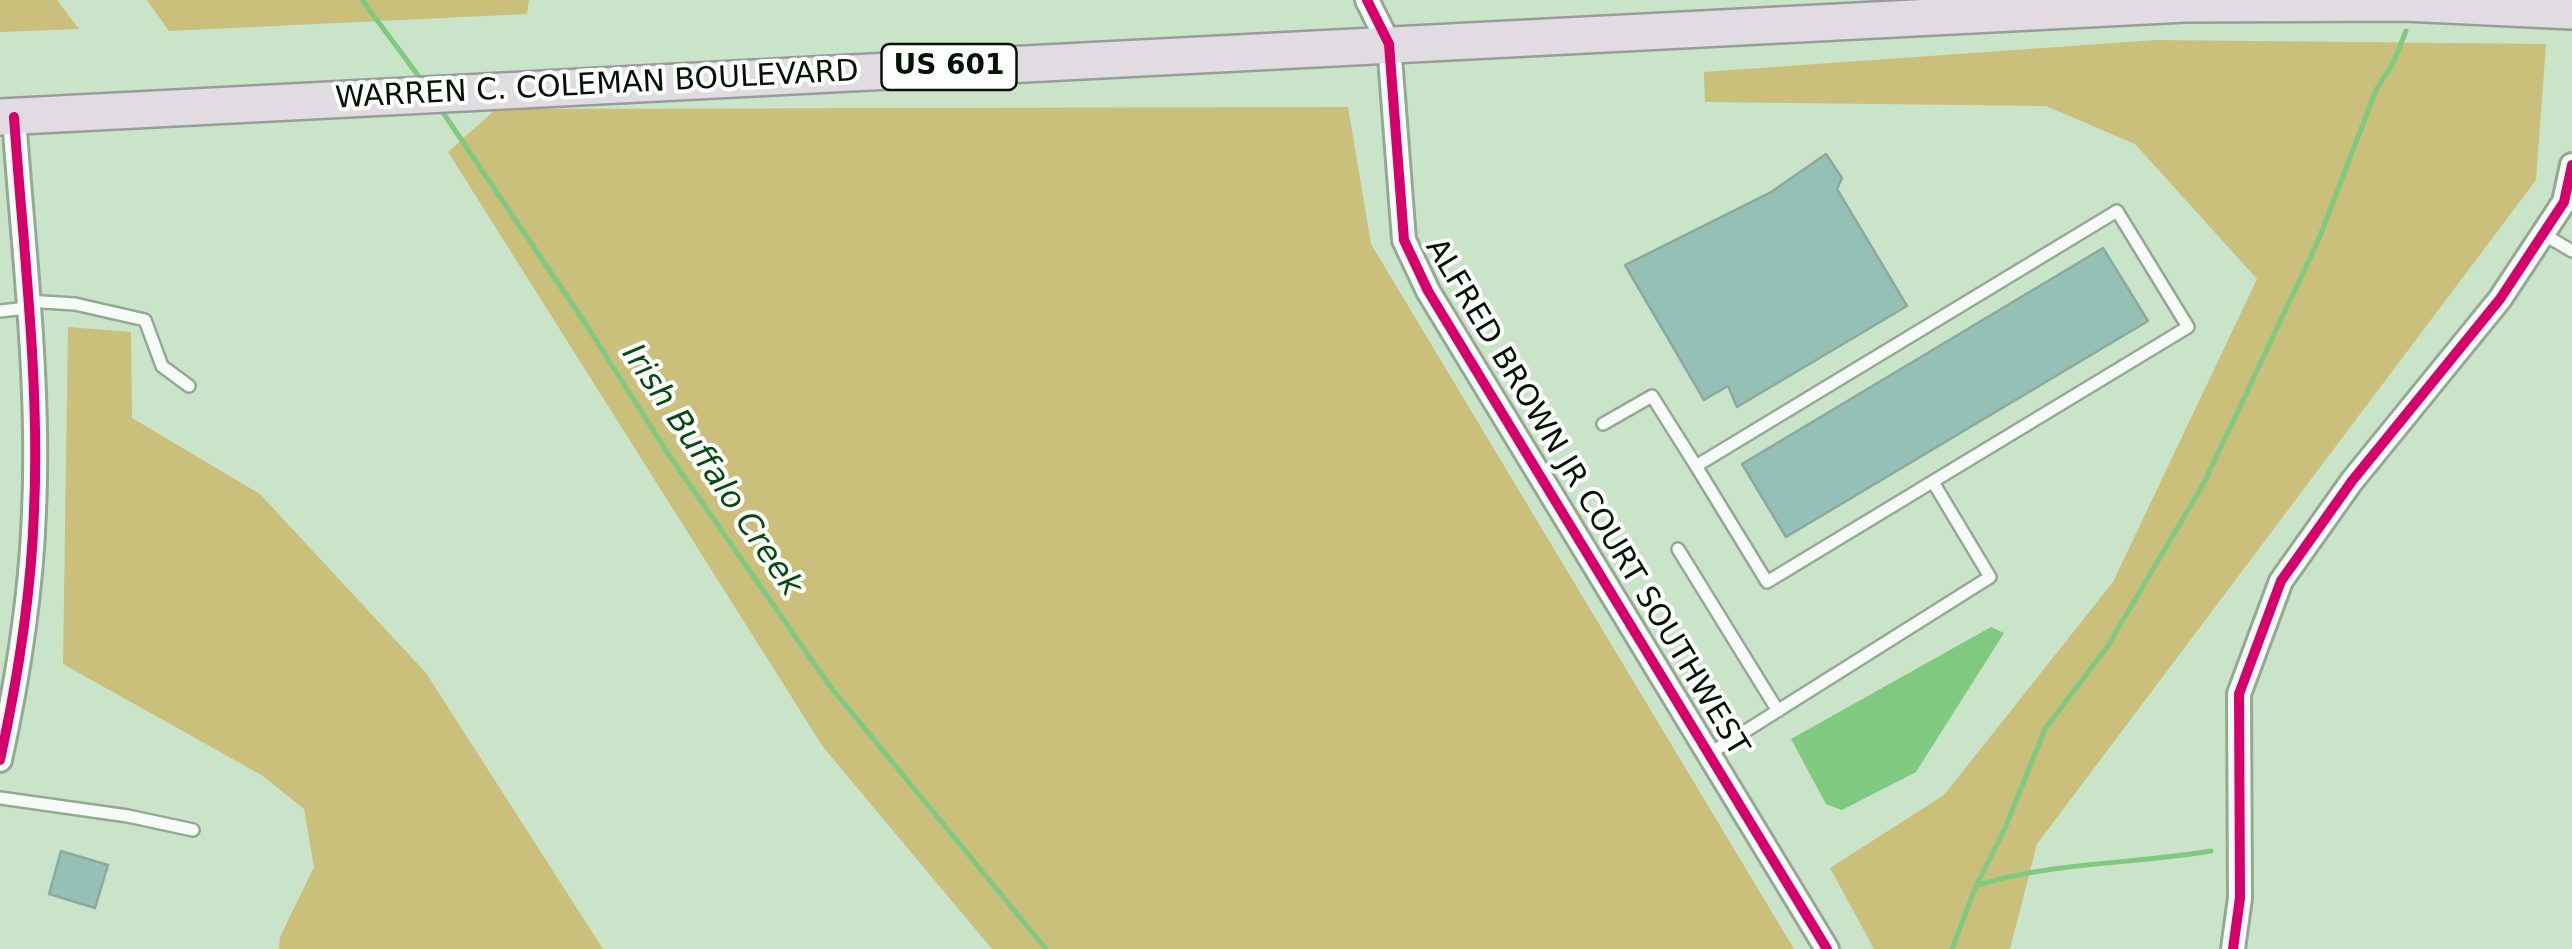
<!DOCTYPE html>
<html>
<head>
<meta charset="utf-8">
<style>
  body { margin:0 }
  canvas { display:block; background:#c9e4c8 }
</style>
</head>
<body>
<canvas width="2572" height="949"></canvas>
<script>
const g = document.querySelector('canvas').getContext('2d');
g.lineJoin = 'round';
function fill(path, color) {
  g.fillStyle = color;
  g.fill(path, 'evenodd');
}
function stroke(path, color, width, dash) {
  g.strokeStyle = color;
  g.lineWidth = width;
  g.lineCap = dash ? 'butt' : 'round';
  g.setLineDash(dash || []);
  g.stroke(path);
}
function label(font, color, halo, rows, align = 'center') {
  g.font = font + ' "DejaVu Sans",sans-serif';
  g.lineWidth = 8;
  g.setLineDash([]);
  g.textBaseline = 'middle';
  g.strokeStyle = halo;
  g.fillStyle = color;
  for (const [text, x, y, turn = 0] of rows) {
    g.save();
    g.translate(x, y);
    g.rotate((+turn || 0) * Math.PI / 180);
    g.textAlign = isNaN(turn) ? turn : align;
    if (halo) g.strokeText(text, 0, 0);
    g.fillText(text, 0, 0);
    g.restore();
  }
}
const forest = new Path2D(`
  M 0,0 L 57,0 L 79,29 L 0,32 Z
  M 147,0 L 529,0 L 527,14 L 169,31 Z
  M 2156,40 L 2546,44 L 2536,180 L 2037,844 L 2010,949 L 1874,949 L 1830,868 L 1944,795 L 2113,582 L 2257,279 L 2135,144 L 2046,106 L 1705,102 L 1704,72 Z
  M 1348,107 L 1371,244 L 1794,949 L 992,949 L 823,747 L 448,152 L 496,109 Z
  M 68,327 L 131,332 L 132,418 L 260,494 L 426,673 L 603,949 L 279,949 L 280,937 L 314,867 L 304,809 L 263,776 L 63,664 Z`);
const water = new Path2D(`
  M 1991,627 L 2004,633 L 1916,772 L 1842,810 L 1826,804 L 1791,739 Z`);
const stream = new Path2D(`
  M 362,0 L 423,82
  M 440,108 L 585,323 L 667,452 L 829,685 L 1046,949
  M 1978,885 C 2054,862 2133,864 2211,851
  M 1952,949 L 1976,886 L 2005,828 L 2045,729 L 2107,647 L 2204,483 L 2318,241 L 2376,90 L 2393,63 L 2406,31`);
const building = new Path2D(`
  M 1826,154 L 1842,178 L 1837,189 L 1907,306 L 1737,407 L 1728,386 L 1704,400 L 1625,265 L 1771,192 Z
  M 2103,248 L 2148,321 L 1786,537 L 1742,464 Z
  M 61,851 L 108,865 L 95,908 L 49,894 Z`);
const service = new Path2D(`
  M 2117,211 L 2188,327 L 1767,582 L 1696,466 Z
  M 2543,234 L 2572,251
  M 26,301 L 75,304 L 145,320 L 162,366 L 189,386
  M 0,311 L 27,308
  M 1603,424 L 1652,396 L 1696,466
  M 1678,549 L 1778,711
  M 1709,754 L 1990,577 L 1933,482
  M 0,798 L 128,816 L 193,830`);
const minor = new Path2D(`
  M 1367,0 L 1389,44 L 1404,240 L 1428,291 L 1827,949
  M 0,760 C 18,678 31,596 34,512 C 40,381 23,247 14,117
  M 2233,949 L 2240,898 L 2239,694 L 2281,581 L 2352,481 L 2500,299 L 2564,202 L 2572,165`);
const trunk = new Path2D(`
  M 0,117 L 2185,4 L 2404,3 L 2572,11`);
const cycleway = new Path2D(`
  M 1367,0 L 1389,44 L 1404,240 L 1428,291 L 1827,949
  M 0,760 C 18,678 31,596 34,512 C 40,381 23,247 14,117
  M 2233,949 L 2240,898 L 2239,694 L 2281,581 L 2352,481 L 2500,299 L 2564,202 L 2572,165`);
const shields = [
  [949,67,135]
];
const shieldNames = [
  ["US 601",949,67]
];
const streetNames = [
  ["WARREN C. COLEMAN BOULEVARD",597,86,-3],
  ["ALFRED BROWN JR COURT SOUTHWEST",1586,498,59]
];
const waterNames = [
  ["Irish Buffalo Creek",711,471,56]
];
fill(forest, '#cbbf7c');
fill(water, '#7fc981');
stroke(stream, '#7fc981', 5);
fill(building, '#95c0b6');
stroke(building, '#8ca99e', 2.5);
stroke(service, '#94a993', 16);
stroke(minor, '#94a993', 28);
stroke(trunk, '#999c9a', 40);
stroke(service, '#f7fbf7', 11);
stroke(minor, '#f7fbf7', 22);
stroke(trunk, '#e0dce1', 35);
stroke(cycleway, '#d6006c', 10);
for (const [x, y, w] of shields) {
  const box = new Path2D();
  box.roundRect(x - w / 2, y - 23, w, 46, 8);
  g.fillStyle = '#fff';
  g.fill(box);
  stroke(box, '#041404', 2.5);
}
label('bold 28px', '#041404', null, shieldNames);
label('30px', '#041404', '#fff', streetNames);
label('italic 32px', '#054c0f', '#fff', waterNames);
</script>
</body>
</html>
